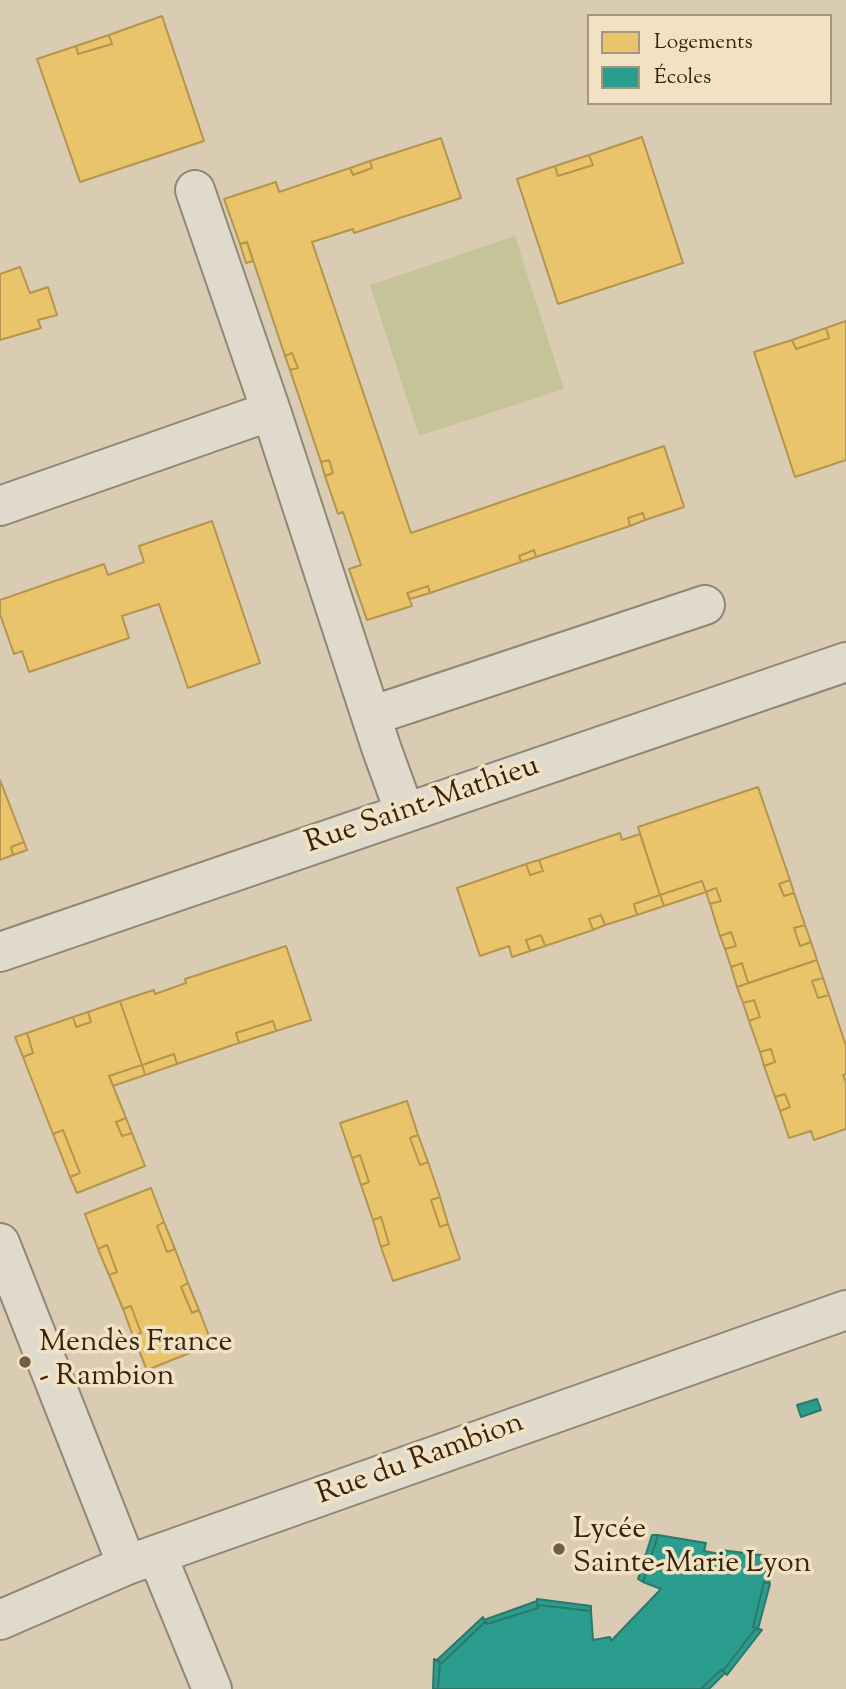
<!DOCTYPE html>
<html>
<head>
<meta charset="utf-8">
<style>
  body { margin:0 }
  #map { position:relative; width:846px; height:1689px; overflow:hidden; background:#d9ccb2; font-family:"Sorts Mill Goudy",serif }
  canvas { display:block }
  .legend { position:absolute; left:587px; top:14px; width:245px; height:91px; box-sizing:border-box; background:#f0e2c3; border:2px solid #a6967b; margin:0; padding:9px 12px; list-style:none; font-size:21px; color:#38230f }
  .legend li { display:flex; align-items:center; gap:14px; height:35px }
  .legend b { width:35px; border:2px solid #a6967b }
</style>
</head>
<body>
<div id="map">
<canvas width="846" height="1689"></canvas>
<ul class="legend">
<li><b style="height:19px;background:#e9c46a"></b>Logements</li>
<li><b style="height:19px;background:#2a9d8f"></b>Écoles</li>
</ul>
</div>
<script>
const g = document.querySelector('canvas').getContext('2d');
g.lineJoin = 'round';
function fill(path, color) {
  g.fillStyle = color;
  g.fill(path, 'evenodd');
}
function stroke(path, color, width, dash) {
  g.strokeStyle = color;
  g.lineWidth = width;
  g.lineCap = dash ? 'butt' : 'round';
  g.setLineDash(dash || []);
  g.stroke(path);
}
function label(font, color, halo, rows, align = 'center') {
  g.font = font + ' "Sorts Mill Goudy",serif';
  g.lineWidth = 7;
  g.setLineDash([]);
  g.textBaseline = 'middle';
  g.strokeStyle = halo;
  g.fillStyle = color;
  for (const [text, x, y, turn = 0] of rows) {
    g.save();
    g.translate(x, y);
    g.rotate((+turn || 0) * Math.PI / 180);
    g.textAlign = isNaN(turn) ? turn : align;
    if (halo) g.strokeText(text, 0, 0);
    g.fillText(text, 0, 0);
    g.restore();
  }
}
const green = new Path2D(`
  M 515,236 L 564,389 L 419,436 L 370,285 Z`);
const homes = new Path2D(`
  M 162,16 L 204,141 L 80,182 L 37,59 L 76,46 L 78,54 L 112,44 L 109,35 Z
  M 109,35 L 112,44 L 78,54 L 76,46 Z
  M 642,137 L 683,263 L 558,304 L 517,179 L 555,166 L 558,176 L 593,165 L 589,155 Z
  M 441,138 L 461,198 L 354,233 L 353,229 L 312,242 L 411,533 L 664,446 L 684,507 L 645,520 L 643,513 L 628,518 L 630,526 L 536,557 L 534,550 L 519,556 L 521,562 L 430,593 L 428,586 L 407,593 L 412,606 L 367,620 L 349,569 L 361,565 L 343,512 L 338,514 L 325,476 L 333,473 L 329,460 L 321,462 L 290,370 L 298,368 L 292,353 L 285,356 L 247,242 L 240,244 L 224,199 L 276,182 L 279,192 L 350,168 L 353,175 L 372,168 L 370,161 Z
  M 589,155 L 593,165 L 558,176 L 555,166 Z
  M 370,161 L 372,168 L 353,175 L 350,168 Z
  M 247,242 L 253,261 L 246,263 L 240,244 Z
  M 20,267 L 30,293 L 48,287 L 57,315 L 38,320 L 41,328 L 0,340 L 0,274 Z
  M 846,321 L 846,460 L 795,477 L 754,352 L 792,340 L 796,349 L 829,338 L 826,328 Z
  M 826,328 L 829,338 L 796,349 L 792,340 Z
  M 292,353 L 298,368 L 290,370 L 285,356 Z
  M 329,460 L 333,473 L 325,476 L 321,462 Z
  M 643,513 L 645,520 L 630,526 L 628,518 Z
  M 212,521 L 260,663 L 188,688 L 159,604 L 122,616 L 129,638 L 29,672 L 22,651 L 14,654 L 0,614 L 0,600 L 104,564 L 108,575 L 144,562 L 139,546 Z
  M 534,550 L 536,557 L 521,562 L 519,556 Z
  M 428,586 L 430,593 L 410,599 L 407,593 Z
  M 0,780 L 24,842 L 11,847 L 13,855 L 0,860 Z
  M 758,787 L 790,880 L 779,884 L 784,896 L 794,893 L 805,925 L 794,928 L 800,946 L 811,942 L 817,960 L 748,983 L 742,963 L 731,967 L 725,949 L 736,946 L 731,932 L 720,936 L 710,904 L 721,901 L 716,888 L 706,892 L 702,881 L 660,895 L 638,827 Z
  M 620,833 L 622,840 L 640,834 L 660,895 L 634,904 L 637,915 L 605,925 L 601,915 L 589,919 L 593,930 L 545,946 L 541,935 L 526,940 L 530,951 L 512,957 L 509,946 L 480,956 L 457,888 L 526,864 L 530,875 L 543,871 L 539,860 Z
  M 24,842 L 27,850 L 13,855 L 11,847 Z
  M 539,860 L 543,871 L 530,875 L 526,864 Z
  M 790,880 L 794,893 L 784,896 L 779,884 Z
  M 702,881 L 706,892 L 664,906 L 660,895 Z
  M 716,888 L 721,901 L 710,904 L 706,892 Z
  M 660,895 L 664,906 L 637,915 L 634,904 Z
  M 601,915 L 605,925 L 593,930 L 589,919 Z
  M 805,925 L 811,942 L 800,946 L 794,928 Z
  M 731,932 L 736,946 L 725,949 L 720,936 Z
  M 541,935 L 545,946 L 530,951 L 526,940 Z
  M 286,946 L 311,1020 L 276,1031 L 273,1021 L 236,1033 L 239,1043 L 177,1064 L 174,1054 L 142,1065 L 120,1001 L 154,990 L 155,994 L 186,983 L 185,979 Z
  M 817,960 L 823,978 L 812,981 L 818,998 L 829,995 L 846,1046 L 846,1074 L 843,1075 L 846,1082 L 846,1129 L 814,1140 L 811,1131 L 789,1138 L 780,1111 L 790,1107 L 785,1094 L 775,1097 L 764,1066 L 775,1062 L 771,1049 L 760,1052 L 749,1021 L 760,1017 L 754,1000 L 743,1003 L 737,987 Z
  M 742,963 L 748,983 L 737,987 L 731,967 Z
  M 823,978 L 829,995 L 818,998 L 812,981 Z
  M 754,1000 L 760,1017 L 749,1021 L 743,1003 Z
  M 120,1001 L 142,1065 L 109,1076 L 126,1118 L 116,1122 L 122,1136 L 132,1133 L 145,1166 L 77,1193 L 70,1177 L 80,1173 L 63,1130 L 53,1134 L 23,1057 L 33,1053 L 27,1033 L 73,1017 L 76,1027 L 91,1022 L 88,1012 Z
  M 88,1012 L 91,1022 L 76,1027 L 73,1017 Z
  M 273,1021 L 276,1031 L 239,1043 L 236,1033 Z
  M 27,1033 L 33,1053 L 23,1057 L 15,1037 Z
  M 771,1049 L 775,1062 L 764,1066 L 760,1052 Z
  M 174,1054 L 177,1064 L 145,1075 L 142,1065 Z
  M 142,1065 L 145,1075 L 113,1086 L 109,1076 Z
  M 785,1094 L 790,1107 L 780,1111 L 775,1097 Z
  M 407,1101 L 418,1135 L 410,1138 L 420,1165 L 428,1162 L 440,1197 L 431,1200 L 440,1227 L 448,1224 L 460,1259 L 393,1281 L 381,1247 L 389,1244 L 381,1217 L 373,1220 L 361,1185 L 369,1182 L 360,1155 L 352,1158 L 340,1123 Z
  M 126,1118 L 132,1133 L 122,1136 L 116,1122 Z
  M 63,1130 L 80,1173 L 70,1177 L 53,1134 Z
  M 418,1135 L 428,1162 L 420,1165 L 410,1138 Z
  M 360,1155 L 369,1182 L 361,1185 L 352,1158 Z
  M 151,1188 L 164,1222 L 157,1226 L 167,1252 L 175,1249 L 188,1283 L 181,1287 L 192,1313 L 199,1310 L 212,1344 L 147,1370 L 133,1336 L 141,1333 L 131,1306 L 123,1309 L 109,1275 L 117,1272 L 107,1245 L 98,1249 L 85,1214 Z
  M 440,1197 L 448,1224 L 440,1227 L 431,1200 Z
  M 381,1217 L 389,1244 L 381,1247 L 373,1220 Z
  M 164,1222 L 175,1249 L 167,1252 L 157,1226 Z
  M 107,1245 L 117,1272 L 109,1275 L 98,1249 Z
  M 188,1283 L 199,1310 L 192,1313 L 181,1287 Z
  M 131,1306 L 141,1333 L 133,1336 L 123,1309 Z`);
const schools = new Path2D(`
  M 817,1399 L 821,1410 L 801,1417 L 797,1405 Z
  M 652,1535 L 658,1535 L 643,1582 L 638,1579 Z
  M 658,1535 L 706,1543 L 704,1551 L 720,1554 L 721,1550 L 768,1556 L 765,1576 L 768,1576 L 770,1584 L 764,1582 L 753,1627 L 756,1628 L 723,1671 L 721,1670 L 701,1689 L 438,1689 L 440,1662 L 442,1663 L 485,1622 L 487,1624 L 538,1608 L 537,1605 L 591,1611 L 593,1640 L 610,1637 L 611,1641 L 661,1589 L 643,1582 Z
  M 764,1582 L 770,1584 L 758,1629 L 753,1627 Z
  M 537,1599 L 591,1606 L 591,1611 L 537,1605 Z
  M 537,1601 L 538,1608 L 487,1624 L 484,1620 Z
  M 483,1617 L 485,1622 L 442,1663 L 437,1660 Z
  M 756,1628 L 762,1630 L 727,1675 L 723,1671 Z
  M 434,1659 L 440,1662 L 438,1689 L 433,1689 Z
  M 721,1670 L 725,1673 L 709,1689 L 701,1689 Z`);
const minor = new Path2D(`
  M 195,190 L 271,411
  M 0,506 L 271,411 L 382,750 L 405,813
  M 371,716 L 705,605
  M 0,952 L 846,662
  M 0,1243 L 127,1565
  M 157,1555 L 212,1689
  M 0,1620 L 127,1565 L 846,1310`);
const markers = [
  [25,1362,7,"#705e48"],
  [559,1549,7,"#705e48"]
];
const streetNames = [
  ["Rue Saint-Mathieu",423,807,-19],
  ["Rue du Rambion",421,1461,-20]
];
const poiNames = [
  ["Mendès France",39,1345],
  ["- Rambion",39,1379],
  ["Lycée",573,1532],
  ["Sainte-Marie Lyon",573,1566]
];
fill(green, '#c7c399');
fill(homes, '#e9c46a');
stroke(homes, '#b4944f', 2);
fill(schools, '#2a9d8f');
stroke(schools, '#2e7869', 2);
stroke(minor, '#908676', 42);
stroke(minor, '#e0dacd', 38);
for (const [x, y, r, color] of markers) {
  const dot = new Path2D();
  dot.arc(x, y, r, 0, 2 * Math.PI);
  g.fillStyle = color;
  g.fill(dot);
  stroke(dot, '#f0e2c3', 2.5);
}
label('30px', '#38230f', '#f0e2c3', streetNames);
label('30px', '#38230f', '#f0e2c3', poiNames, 'left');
</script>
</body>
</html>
